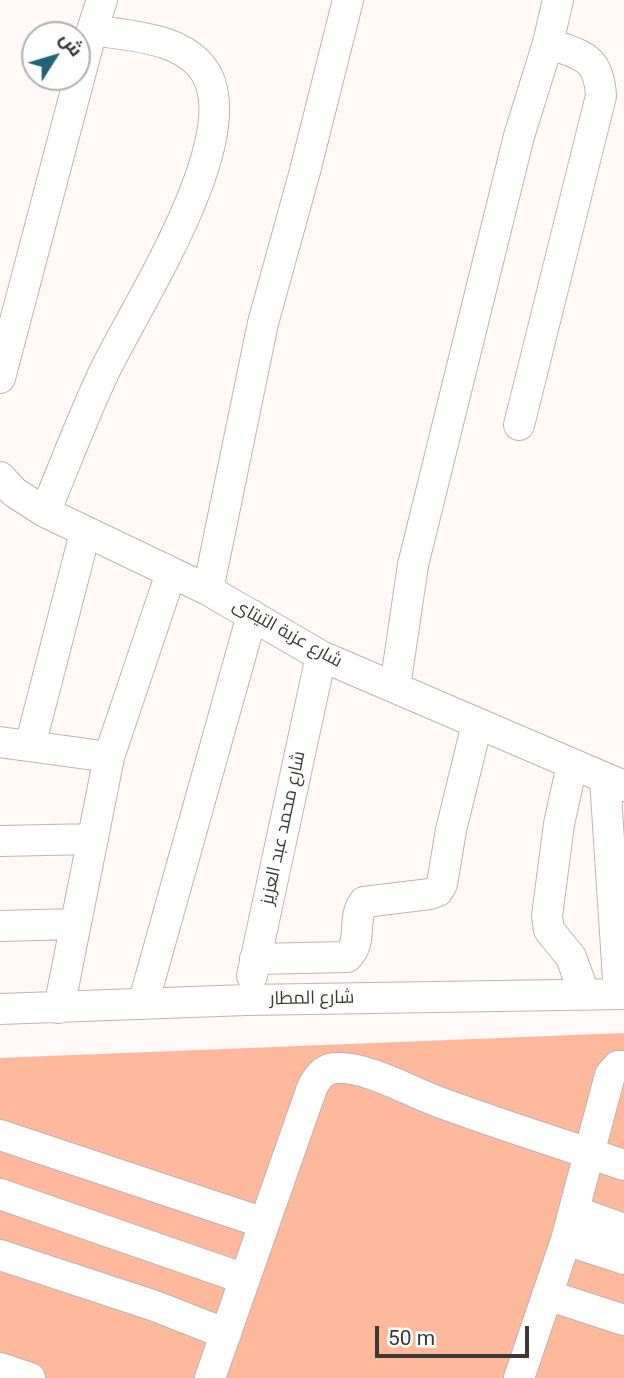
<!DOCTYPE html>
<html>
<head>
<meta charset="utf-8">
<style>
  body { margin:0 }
  #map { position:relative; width:624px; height:1378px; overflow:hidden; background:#fef9f7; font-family:Roboto,Cairo,sans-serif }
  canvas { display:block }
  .north { position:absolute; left:21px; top:21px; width:70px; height:70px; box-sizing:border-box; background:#fff; border:2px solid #b1afae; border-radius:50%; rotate:53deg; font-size:19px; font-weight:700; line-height:28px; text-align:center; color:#3d3735 }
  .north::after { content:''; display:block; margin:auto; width:24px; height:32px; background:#226377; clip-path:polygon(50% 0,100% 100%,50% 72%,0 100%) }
  .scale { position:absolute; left:375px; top:1326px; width:154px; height:32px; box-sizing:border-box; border:4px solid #3d3735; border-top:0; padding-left:9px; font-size:21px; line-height:24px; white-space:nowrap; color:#3d3735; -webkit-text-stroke:5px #fff; paint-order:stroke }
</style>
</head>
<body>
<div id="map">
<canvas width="624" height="1378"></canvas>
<div class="north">ش</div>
<div class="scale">50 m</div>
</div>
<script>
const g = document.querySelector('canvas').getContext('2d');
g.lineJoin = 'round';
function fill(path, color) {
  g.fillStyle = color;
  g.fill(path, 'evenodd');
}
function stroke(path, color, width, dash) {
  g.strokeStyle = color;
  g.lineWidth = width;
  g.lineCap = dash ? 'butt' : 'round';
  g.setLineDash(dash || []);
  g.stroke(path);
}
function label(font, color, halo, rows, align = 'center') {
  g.font = font + ' Roboto,Cairo,sans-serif';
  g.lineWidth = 5;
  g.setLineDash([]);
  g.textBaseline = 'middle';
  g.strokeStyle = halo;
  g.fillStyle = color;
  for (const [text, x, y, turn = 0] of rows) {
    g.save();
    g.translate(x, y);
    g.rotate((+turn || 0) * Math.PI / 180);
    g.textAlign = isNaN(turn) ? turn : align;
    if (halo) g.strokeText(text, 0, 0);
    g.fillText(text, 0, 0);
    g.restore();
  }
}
const green = new Path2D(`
  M 624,1033 L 624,1378 L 0,1378 L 0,1058 Z`);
const minor = new Path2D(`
  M 0,378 L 92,30 L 102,0
  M 519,425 L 601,96 C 599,56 581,55 548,43
  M 0,477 L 14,492 L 45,512 L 208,590 L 321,656 L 624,786
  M 45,512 C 65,465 83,416 105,370 C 136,306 243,143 207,75 C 186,37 130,36 92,30
  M 208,590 L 263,323 L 305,171 L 348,0
  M 395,687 L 413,565 L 519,136 L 548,43 L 558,0
  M 0,742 L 109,757
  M 30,746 L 85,533
  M 572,765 L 559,824 L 547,916 L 549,930 L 571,957 L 584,993
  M 605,779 L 619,994
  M 0,841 L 93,839
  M 0,926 L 75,924
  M 255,959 L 347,957 C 364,941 351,919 364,902 L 430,894 L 438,891 L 442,884 L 451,830 L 477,724
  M 252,976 L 321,656
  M 143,1004 L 252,615
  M 59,1008 L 109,757 L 171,573
  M 0,1009 L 246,1000 L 624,994
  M 0,1135 L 264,1223
  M 0,1194 L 245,1279
  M 574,1211 L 624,1229
  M 566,1240 L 624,1259
  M 0,1255 L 155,1306 L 226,1334
  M 547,1295 L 624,1320
  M 0,1368 L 30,1378
  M 210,1378 L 312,1088 C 317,1078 323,1069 335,1068 C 366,1066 407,1090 436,1101 C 498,1124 562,1144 624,1165
  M 519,1378 L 566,1240 L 610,1075 L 618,1066 L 624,1066`);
const streetNames = [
  ["شارع عزبة التيتاى",287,634,29],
  ["شارع محمد عبد العزيز",284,828,-78],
  ["شارع المطار",312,999,-1]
];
fill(green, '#feb89b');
stroke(minor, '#c0b3ae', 32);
stroke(minor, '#fff', 30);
label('18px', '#3d3735', '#fff', streetNames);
</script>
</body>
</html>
